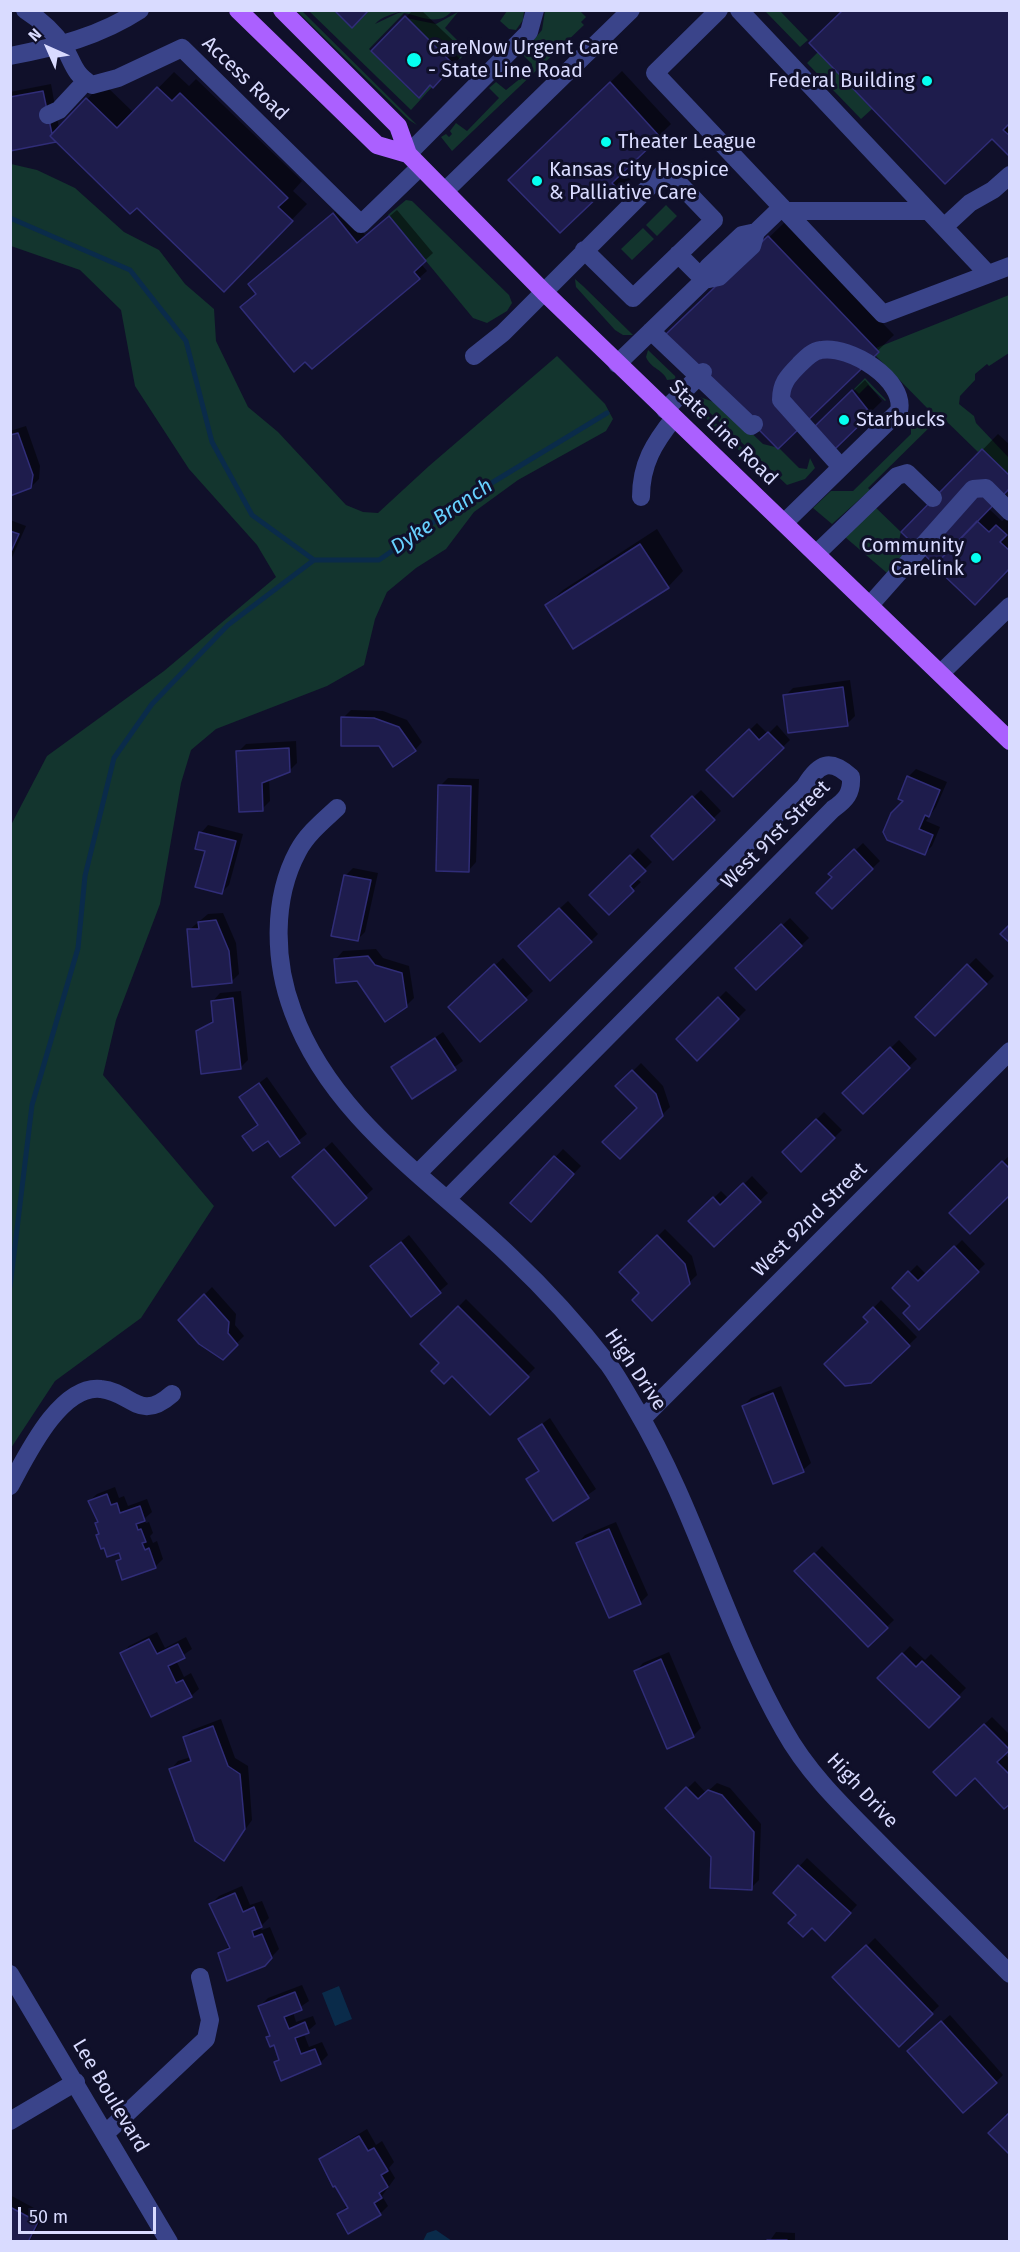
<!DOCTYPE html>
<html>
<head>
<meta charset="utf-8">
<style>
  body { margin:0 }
  #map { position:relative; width:1020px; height:2252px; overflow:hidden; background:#10102a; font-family:"Fira Sans",sans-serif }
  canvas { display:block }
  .frame { position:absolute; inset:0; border:12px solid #d9dbff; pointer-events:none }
  .north { position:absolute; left:18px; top:18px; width:60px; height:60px; -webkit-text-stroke:4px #10102a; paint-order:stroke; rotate:315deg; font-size:16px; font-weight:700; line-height:24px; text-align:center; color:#d9dbff }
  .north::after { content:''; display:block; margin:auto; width:21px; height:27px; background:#d9dbff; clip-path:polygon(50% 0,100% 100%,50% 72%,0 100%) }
  .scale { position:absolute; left:18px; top:2207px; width:138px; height:27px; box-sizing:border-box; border:3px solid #d9dbff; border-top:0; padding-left:8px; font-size:18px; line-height:21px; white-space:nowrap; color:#d9dbff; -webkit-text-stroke:4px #10102a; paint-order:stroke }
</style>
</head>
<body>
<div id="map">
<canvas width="1020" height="2252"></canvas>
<div class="frame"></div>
<div class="north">N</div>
<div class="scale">50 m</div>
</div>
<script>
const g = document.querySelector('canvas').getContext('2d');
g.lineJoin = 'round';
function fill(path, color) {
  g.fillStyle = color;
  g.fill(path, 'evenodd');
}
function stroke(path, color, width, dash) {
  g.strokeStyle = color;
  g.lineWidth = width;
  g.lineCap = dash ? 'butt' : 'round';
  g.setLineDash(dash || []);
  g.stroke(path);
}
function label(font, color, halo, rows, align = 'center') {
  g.font = font + ' "Fira Sans",sans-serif';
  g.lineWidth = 6;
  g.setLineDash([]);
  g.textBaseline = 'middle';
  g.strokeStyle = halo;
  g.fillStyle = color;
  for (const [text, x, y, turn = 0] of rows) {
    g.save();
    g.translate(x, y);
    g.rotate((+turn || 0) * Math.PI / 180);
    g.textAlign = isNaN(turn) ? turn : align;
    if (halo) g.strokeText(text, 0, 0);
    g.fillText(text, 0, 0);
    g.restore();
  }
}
const green = new Path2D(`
  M 411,10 L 452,11 C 438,27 421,16 404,13 L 369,49 L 418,98 L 430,85 L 432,87 L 411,110 L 309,11 L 334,11 L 352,27 L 369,11 L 403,11 C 394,13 381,17 375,24 L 398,13 Z
  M 297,11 L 302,11 L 417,125 L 409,120 Z
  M 507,11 L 524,11 L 523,20 L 516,30 L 509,29 L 500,21 Z
  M 545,11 L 580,11 L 586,17 L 581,22 L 584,25 L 452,151 L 441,137 L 446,134 L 449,137 L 452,134 L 450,131 L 456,123 L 467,131 L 499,98 L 489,88 L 496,82 L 506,90 L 532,69 L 532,64 L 522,54 L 542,30 Z
  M 765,11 L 780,11 L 808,40 L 800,47 Z
  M 458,12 L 445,28 L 468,51 L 460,59 L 451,50 L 445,57 L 406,18 L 436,24 Z
  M 818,52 L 872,109 L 861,119 L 807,63 Z
  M 11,164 L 37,170 L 75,188 L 124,232 L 159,250 L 185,284 L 214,309 L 216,341 L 248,407 L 278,432 L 346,505 L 363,512 L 378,513 L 429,466 L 557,356 L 605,404 L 613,419 L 606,431 L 518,480 L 474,512 L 446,549 L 416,568 L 387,592 L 375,619 L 364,665 L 327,686 L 216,729 L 191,750 L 181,783 L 160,904 L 116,1020 L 103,1075 L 214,1206 L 141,1318 L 55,1381 L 11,1448 L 11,825 L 47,756 L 164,671 L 276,577 L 257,545 L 189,469 L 135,386 L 121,310 L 80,270 L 11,246 Z
  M 406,200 L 412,201 L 509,295 L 512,303 L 507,311 L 487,323 L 473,318 L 388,215 Z
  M 666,205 L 677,216 L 657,236 L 646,225 Z
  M 643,228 L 654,239 L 632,260 L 621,249 Z
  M 575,279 L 583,286 L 633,335 L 623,335 L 615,330 L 576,287 Z
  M 1009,295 L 1009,353 L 989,366 L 987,364 L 975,374 L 975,380 L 960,396 L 959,404 L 974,416 L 976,423 L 1009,458 L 1009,476 L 982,449 L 978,452 L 941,416 L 868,488 L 870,490 L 832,524 L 813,508 L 831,491 L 853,491 L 911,434 L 911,427 L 900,426 L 900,424 L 908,416 L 918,426 L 932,413 L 875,355 L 879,352 L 876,348 Z
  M 648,350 L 675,376 L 676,379 L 667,380 C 664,370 651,369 646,357 Z
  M 865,378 L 886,400 L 885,401 L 868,385 L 859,394 L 854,389 Z
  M 700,397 L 722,405 L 763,444 L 779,448 L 799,468 L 807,469 L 810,458 L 815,468 L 805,479 L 787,485 L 708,411 L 697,398 Z
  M 708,416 L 769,473 L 766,476 L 710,423 L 706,418 Z
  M 874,506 L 901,532 L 898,545 L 907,553 L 887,573 L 845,537 Z`);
const water = new Path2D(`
  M 339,1986 L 352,2019 L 335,2026 L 322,1993 Z
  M 436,2230 L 452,2241 L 423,2241 L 427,2233 Z`);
const shadow = new Path2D(`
  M 413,10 L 421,10 L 465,52 L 445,74 L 373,51 Z
  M 1010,10 L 1010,155 L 992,137 Z
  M 622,71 L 671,124 L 623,171 L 631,179 L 619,190 L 510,180 Z
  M 174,72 L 189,86 L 196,79 L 302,181 L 293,191 L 307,204 L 224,290 L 137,206 L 56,140 L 10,150 L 10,92 L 51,84 L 59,128 L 103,83 L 134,113 Z
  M 341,207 L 366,236 L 397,210 L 433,253 L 421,264 L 427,271 L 419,278 L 312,367 L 258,293 L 257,276 Z
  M 785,222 L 894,335 L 778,447 L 683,320 Z
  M 865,380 L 882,401 L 835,447 L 815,428 Z
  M 26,426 L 40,466 L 39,479 L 31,487 L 10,494 L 10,431 Z
  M 998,434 L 1010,445 L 1010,486 L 988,508 L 1002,521 L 1010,515 L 1010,567 L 903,532 Z
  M 10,520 L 26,526 L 10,562 Z
  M 657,529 L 683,571 L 668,587 L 547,605 L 563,590 Z
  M 850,680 L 855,716 L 847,724 L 785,696 L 793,688 Z
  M 351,710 L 383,711 L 407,720 L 422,742 L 415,750 L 380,745 L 343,718 Z
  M 757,723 L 768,734 L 777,725 L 790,740 L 733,795 L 709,770 Z
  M 296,741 L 297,763 L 289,771 L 269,778 L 270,801 L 262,809 L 238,752 L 246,744 Z
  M 916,769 L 947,782 L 936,807 L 926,821 L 940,827 L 932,846 L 924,854 L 905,800 L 908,777 Z
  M 448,778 L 479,779 L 476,862 L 469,870 L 440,786 Z
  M 701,790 L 721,811 L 673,858 L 653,836 Z
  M 208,825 L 243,834 L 229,885 L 221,893 L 201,833 Z
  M 863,843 L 880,861 L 832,907 L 834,877 L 831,874 Z
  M 638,848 L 652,862 L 636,878 L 641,882 L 609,913 L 591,895 Z
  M 353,868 L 378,873 L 365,932 L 357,940 L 345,876 Z
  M 568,901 L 598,934 L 591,941 L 527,938 Z
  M 223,913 L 236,943 L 239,974 L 231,982 L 189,930 L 208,914 Z
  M 790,918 L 809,938 L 756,988 L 737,968 Z
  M 376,949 L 383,958 L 409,966 L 414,998 L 406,1006 L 358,980 L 336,959 L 343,951 Z
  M 503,958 L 533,991 L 480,1040 L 457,1000 Z
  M 976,958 L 994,976 L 935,1034 L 917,1016 Z
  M 241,991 L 248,1060 L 240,1068 L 198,1032 L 214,1019 L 213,1001 L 220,993 Z
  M 726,991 L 746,1010 L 697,1059 L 678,1039 Z
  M 443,1032 L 463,1061 L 413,1096 L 393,1067 Z
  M 899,1040 L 917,1059 L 863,1111 L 845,1093 Z
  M 641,1063 L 663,1086 L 670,1107 L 620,1157 L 639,1108 L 618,1086 Z
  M 267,1077 L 307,1134 L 280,1155 L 268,1138 L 244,1136 L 259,1124 L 241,1097 Z
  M 824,1112 L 842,1130 L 801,1170 L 784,1152 Z
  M 332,1142 L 373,1189 L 335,1224 L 301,1170 Z
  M 563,1149 L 581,1166 L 538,1212 L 512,1203 Z
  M 1010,1155 L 1010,1193 L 951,1213 Z
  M 752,1176 L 768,1193 L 714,1245 L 690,1221 L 721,1191 L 729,1199 Z
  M 665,1229 L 692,1256 L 697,1275 L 652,1318 L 641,1293 L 621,1273 Z
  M 409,1235 L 448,1284 L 411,1315 L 380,1259 Z
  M 962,1240 L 985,1264 L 919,1328 L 912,1306 L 894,1288 L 917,1265 L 927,1275 Z
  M 212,1287 L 236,1314 L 235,1325 L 244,1336 L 222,1358 L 180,1320 Z
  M 466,1299 L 535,1368 L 490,1413 L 422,1344 Z
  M 881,1300 L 917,1337 L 871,1382 L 870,1322 L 865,1317 Z
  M 781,1386 L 811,1463 L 803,1470 L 774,1482 L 743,1406 L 751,1398 Z
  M 550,1418 L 596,1489 L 554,1519 L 528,1479 L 539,1469 L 520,1440 Z
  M 115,1487 L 119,1498 L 124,1496 L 128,1506 L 147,1499 L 152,1512 L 144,1519 L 146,1523 L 149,1522 L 153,1533 L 150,1536 L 153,1543 L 157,1541 L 163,1559 L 155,1567 L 118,1561 L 122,1557 L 120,1551 L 100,1533 L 97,1523 L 99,1521 L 89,1501 L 97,1494 Z
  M 616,1522 L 648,1595 L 640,1603 L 578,1543 L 585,1535 Z
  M 822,1546 L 894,1620 L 868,1645 L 797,1572 Z
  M 157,1632 L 165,1648 L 186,1637 L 192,1649 L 176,1660 L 184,1677 L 191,1673 L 199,1689 L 191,1696 L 121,1654 L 129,1646 Z
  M 910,1646 L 925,1660 L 931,1654 L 966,1688 L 929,1726 L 879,1678 Z
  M 669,1652 L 701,1728 L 693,1736 L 636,1671 L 643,1663 Z
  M 992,1717 L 1010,1735 L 1010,1748 L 1004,1754 L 1010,1759 L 1010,1802 L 975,1776 L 935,1772 Z
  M 221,1719 L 235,1758 L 248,1766 L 252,1820 L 224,1859 L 171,1769 L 178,1761 L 191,1757 L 184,1737 L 192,1730 Z
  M 695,1781 L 706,1793 L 717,1783 L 730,1788 L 761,1824 L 759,1880 L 751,1888 L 713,1856 L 667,1808 Z
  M 807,1858 L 857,1905 L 833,1931 L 798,1914 L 775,1893 Z
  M 242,1886 L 250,1905 L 262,1901 L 269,1918 L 260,1927 L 262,1930 L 270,1927 L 279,1949 L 264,1965 L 220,1954 L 230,1945 L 211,1904 L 219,1896 Z
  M 875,1938 L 939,2006 L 899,2044 L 835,1977 Z
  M 302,1985 L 309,2001 L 293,2012 L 296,2022 L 313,2016 L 316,2024 L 304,2034 L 309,2047 L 322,2042 L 328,2055 L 320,2063 L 276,2063 L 280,2058 L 275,2043 L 268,2038 L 271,2035 L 260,2006 L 268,1998 Z
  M 950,2015 L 1003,2075 L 996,2082 L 917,2044 Z
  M 367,2129 L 376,2145 L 382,2141 L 394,2162 L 389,2168 L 395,2178 L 382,2196 L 388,2206 L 380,2214 L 338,2214 L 348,2205 L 321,2159 L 329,2152 Z
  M 10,2195 L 45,2214 L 29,2242 L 10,2241 Z
  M 776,2232 L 795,2233 L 795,2242 L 769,2242 Z`);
const stream = new Path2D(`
  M 472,46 L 476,50
  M 10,218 L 130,270 L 186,341 L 212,442 L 252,515 L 314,560 L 379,560 L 480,490 L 607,413
  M 10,1287 L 32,1105 L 78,948 L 85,876 L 114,758 L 152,704 L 228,625 L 314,560`);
const building = new Path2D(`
  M 334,10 L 369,10 L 352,28 Z
  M 843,10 L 1010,10 L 1010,123 L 1003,130 L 1010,136 L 1010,157 L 992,139 L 945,184 L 809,43 Z
  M 405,16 L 454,65 L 433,88 L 430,85 L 419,98 L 371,51 Z
  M 610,82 L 660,137 L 612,183 L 620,191 L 611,201 L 602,193 L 560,233 L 508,180 Z
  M 157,87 L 172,101 L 180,93 L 288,198 L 278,207 L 293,221 L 224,292 L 137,208 L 130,214 L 50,136 L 86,98 L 117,128 Z
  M 43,91 L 52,134 L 50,136 L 56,142 L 10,151 L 10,97 Z
  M 333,213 L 357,243 L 389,216 L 426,261 L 414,272 L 420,279 L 312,369 L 305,362 L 294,372 L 240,307 L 256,294 L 248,284 Z
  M 768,236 L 879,352 L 778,449 L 665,335 Z
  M 852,390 L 871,414 L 835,449 L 813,428 Z
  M 18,433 L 33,475 L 31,488 L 10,496 L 10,435 Z
  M 982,449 L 1010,476 L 1010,488 L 935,565 L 901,532 Z
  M 977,521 L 989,532 L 996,525 L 1007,535 L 1000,542 L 1010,551 L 1010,568 L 975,605 L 934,566 Z
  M 10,531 L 19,534 L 10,554 Z
  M 640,544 L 669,588 L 573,649 L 545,605 Z
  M 843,687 L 848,726 L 788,733 L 783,695 Z
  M 341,717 L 374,718 L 399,727 L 416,751 L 393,767 L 379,746 L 341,746 Z
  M 749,729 L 759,740 L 768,732 L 784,748 L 733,797 L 706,770 Z
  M 289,748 L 290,772 L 262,783 L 263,811 L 239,812 L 236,751 Z
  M 907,776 L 940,790 L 929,817 L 925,815 L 919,829 L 933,835 L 925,855 L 887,840 L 883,832 L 891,813 L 903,801 L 898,799 Z
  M 438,785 L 471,786 L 469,872 L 436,871 Z
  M 692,796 L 715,820 L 673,860 L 651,836 Z
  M 199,832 L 236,841 L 222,894 L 195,887 L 205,851 L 195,849 Z
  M 854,849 L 873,869 L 832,909 L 816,893 L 832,877 L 828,874 Z
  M 630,855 L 646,871 L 630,886 L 634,891 L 609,915 L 589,895 Z
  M 344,875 L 371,880 L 358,941 L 331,936 Z
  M 559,908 L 592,942 L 550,981 L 518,946 Z
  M 216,920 L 229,951 L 232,983 L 192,987 L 187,929 L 199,929 L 198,922 Z
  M 781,924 L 802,946 L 756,990 L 735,968 Z
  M 1010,924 L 1010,943 L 1000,934 Z
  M 368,956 L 375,965 L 402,973 L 407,1007 L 385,1022 L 357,981 L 336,983 L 334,959 Z
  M 494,964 L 527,1000 L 480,1042 L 448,1007 Z
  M 967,964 L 987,984 L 935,1036 L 915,1017 Z
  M 718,997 L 739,1019 L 697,1061 L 676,1039 Z
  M 233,998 L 241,1069 L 201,1074 L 196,1031 L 213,1022 L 211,1001 Z
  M 435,1038 L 456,1070 L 412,1099 L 391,1067 Z
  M 890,1047 L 910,1068 L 863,1114 L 842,1093 Z
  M 632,1070 L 656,1094 L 663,1116 L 620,1159 L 602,1142 L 637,1108 L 615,1086 Z
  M 259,1083 L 300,1143 L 280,1157 L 268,1141 L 253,1151 L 242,1136 L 258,1125 L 239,1097 Z
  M 816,1119 L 835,1138 L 801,1172 L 782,1152 Z
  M 324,1149 L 367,1198 L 335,1226 L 292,1177 Z
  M 554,1156 L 574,1174 L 531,1222 L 510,1203 Z
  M 1002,1161 L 1010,1169 L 1010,1195 L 970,1234 L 949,1213 Z
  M 743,1183 L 761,1202 L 714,1247 L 688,1221 L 713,1197 L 720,1205 Z
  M 657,1235 L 685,1264 L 690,1284 L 652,1321 L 632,1300 L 639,1293 L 619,1272 Z
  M 401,1242 L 441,1293 L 411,1317 L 370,1266 Z
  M 954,1246 L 979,1272 L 919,1330 L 903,1313 L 910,1306 L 892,1288 L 908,1271 L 918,1281 Z
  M 204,1294 L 229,1322 L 228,1333 L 238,1345 L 223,1360 L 199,1344 L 178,1320 Z
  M 458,1306 L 529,1377 L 490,1415 L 452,1376 L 444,1384 L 431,1371 L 439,1363 L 420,1344 Z
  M 873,1307 L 910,1346 L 871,1383 L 845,1386 L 824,1364 L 868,1322 L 863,1317 Z
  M 773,1393 L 804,1472 L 773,1484 L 742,1406 Z
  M 542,1424 L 589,1498 L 553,1521 L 526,1479 L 539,1471 L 518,1439 Z
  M 107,1494 L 111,1505 L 117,1503 L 120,1513 L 140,1506 L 145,1521 L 136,1524 L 138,1530 L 141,1529 L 146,1542 L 142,1543 L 145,1550 L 149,1548 L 156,1568 L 122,1580 L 116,1561 L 121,1559 L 119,1553 L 107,1557 L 104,1548 L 101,1549 L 96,1535 L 99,1534 L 95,1523 L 98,1522 L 88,1501 Z
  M 609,1529 L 641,1604 L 609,1618 L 576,1543 Z
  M 814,1553 L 888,1628 L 868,1647 L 794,1571 Z
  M 149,1639 L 157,1654 L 178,1644 L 185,1658 L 168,1666 L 176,1683 L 183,1680 L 192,1697 L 151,1717 L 120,1653 Z
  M 902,1653 L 916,1667 L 922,1661 L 960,1697 L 929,1728 L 877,1678 Z
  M 661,1659 L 694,1737 L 667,1749 L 634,1671 Z
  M 984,1724 L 1010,1750 L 997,1762 L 1010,1775 L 1010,1804 L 1004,1809 L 975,1778 L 956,1796 L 933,1772 Z
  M 213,1726 L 228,1766 L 240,1774 L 245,1829 L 224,1861 L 195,1841 L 169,1769 L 191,1761 L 183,1737 Z
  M 686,1787 L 698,1799 L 708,1790 L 722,1795 L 754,1832 L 752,1890 L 710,1888 L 711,1857 L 665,1808 Z
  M 798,1865 L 851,1913 L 825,1941 L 812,1928 L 803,1937 L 788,1923 L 796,1915 L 773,1893 Z
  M 235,1893 L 243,1912 L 254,1907 L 262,1927 L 252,1931 L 254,1937 L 262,1934 L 272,1958 L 265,1966 L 227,1981 L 218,1953 L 230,1948 L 209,1904 Z
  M 866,1945 L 933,2014 L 899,2047 L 832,1977 Z
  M 295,1992 L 302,2010 L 284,2017 L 289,2029 L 305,2022 L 309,2033 L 295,2038 L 301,2054 L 315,2049 L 321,2064 L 281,2081 L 274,2062 L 279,2060 L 274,2045 L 270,2047 L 266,2037 L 270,2036 L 258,2006 Z
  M 941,2021 L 997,2083 L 963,2113 L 907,2051 Z
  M 1010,2112 L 1010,2155 L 988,2133 Z
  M 359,2136 L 368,2151 L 374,2148 L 388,2171 L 381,2175 L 388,2187 L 379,2193 L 382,2198 L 374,2203 L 381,2215 L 348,2234 L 337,2214 L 348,2208 L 335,2186 L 333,2187 L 319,2159 Z
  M 10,2207 L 38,2222 L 28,2242 L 10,2242 Z
  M 767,2240 L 787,2240 L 787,2242 L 767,2242 Z`);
const minor = new Path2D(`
  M 25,10 C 39,19 55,33 64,47 C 74,64 73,73 92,85 L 118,78 L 182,48 L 361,224 L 420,167
  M 719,10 L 655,73 L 883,314 L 1010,266
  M 739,10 L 988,274
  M 10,56 C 57,47 100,36 140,10
  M 48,115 L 59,110 L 86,81
  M 408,154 L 529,32 L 535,10
  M 445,191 L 631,10
  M 786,211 L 928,211
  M 944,227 L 970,203 L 993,190 L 1010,175
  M 678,254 L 704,280
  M 704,280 L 719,277 L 737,260 L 752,246 L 756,232
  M 651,331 L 751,426 L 754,424
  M 474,356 L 503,333 L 666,170 L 714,220 L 633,298 L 584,250
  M 617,364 L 704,280 L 708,267 L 742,235 L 756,232 L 782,207
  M 665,410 L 703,372
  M 641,497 C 641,464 654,443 674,418
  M 784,523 L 899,411 C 906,380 850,345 821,350 C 812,351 805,359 799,365 C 787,377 781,384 781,400 L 841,467
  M 816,554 L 897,476 L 907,473 L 933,498
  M 870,605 L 973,489 L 986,488 L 1010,512
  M 941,673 L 1010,606
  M 337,808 C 323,821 307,834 298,851 C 272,899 274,962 293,1012 C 332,1119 434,1182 512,1258 C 547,1291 580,1328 609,1365 C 619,1379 627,1394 636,1409 C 696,1510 725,1627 784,1730 C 810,1777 850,1813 887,1851 C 928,1892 969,1933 1010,1974
  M 418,1173 L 805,786 C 819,763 830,758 851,777 C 852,793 846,800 833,809 L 447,1199
  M 642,1419 L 1010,1051
  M 10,1486 C 26,1457 60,1384 101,1389 C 132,1392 139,1423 172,1394
  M 10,1974 L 169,2242
  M 10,2121 L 76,2082
  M 106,2133 L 206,2039 L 210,2020 L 200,1977`);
const major = new Path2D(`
  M 238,10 L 377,145 L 408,154
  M 282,10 L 398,126 L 408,154 L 544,292 L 1010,741`);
const markers = [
  [414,60,8,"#05fff0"],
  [927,81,6,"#05fff0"],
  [606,142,6,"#05fff0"],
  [537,181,6,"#05fff0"],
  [844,420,6,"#05fff0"],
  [976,558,6,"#05fff0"]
];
const poiNames = [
  ["CareNow Urgent Care",428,48],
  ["- State Line Road",428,71],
  ["Federal Building",915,81,"right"],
  ["Theater League",618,142],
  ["Kansas City Hospice",549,170],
  ["& Palliative Care",549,193],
  ["Starbucks",856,420],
  ["Community",964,546,"right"],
  ["Carelink",964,569,"right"]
];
const streetNames = [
  ["Access Road",245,79,44],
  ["State Line Road",723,433,44],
  ["West 91st Street",776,835,-45],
  ["West 92nd Street",810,1220,-45],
  ["High Drive",635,1370,56],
  ["High Drive",862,1791,47],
  ["Lee Boulevard",110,2096,59]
];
const waterNames = [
  ["Dyke Branch",442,517,-34]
];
fill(green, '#13352e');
fill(water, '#0a2b4a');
fill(shadow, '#0007');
stroke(stream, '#0a2b4a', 5);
fill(building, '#1e1c4c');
stroke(building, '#302d78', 1.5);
stroke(minor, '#3a448a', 18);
stroke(major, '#ab60ff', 18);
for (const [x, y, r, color] of markers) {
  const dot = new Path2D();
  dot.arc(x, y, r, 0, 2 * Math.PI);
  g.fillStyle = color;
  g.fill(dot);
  stroke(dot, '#10102a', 2);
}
label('20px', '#d9dbff', '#10102a', poiNames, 'left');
label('20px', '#d9dbff', '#10102a', streetNames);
label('italic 21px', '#67d1ff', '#10102a', waterNames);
</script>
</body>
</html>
